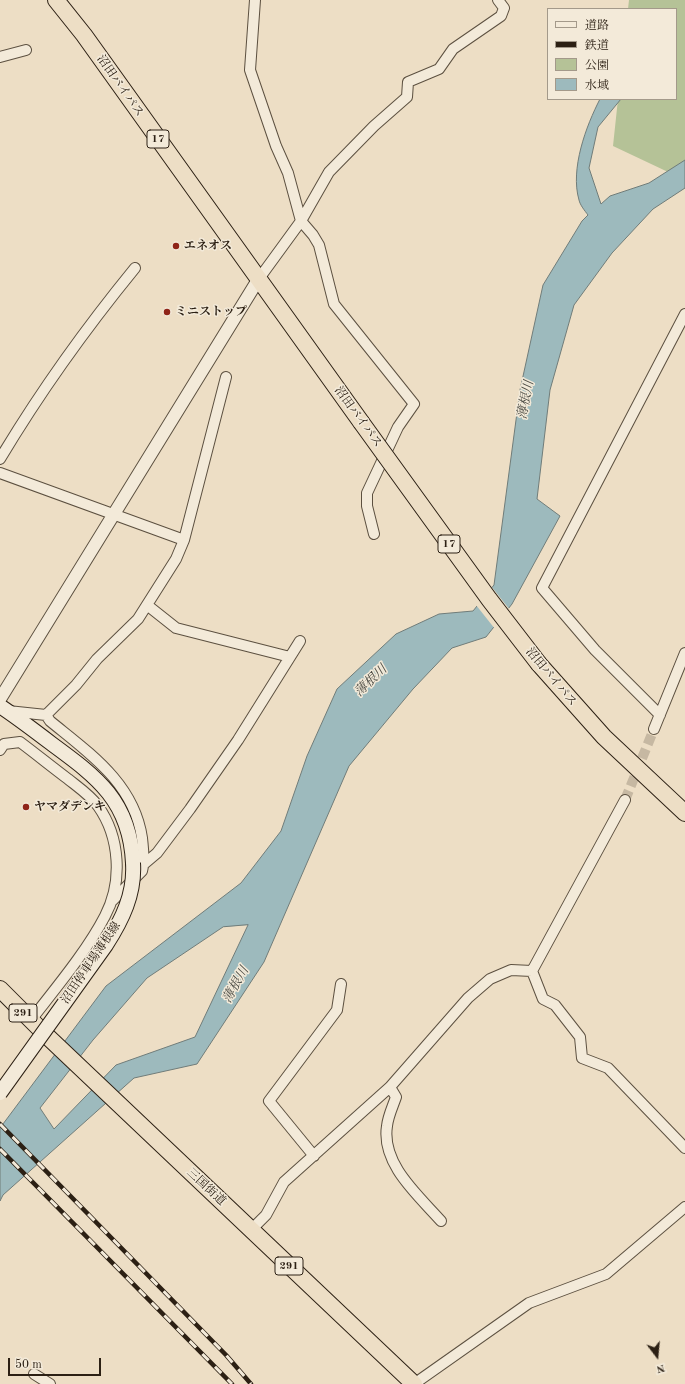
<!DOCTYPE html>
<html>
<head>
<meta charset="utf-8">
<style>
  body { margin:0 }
  #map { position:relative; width:685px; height:1384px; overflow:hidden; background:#eddec5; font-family:"Old Standard TT","Noto Serif JP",serif }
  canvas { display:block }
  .legend { position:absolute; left:547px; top:8px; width:130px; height:92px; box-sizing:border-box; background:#f3ead9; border:1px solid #a3998a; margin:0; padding:5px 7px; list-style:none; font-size:12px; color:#2c2014 }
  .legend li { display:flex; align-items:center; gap:8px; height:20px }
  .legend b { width:20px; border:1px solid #a3998a }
  .north { position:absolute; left:637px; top:1336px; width:40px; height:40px; -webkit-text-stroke:3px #f3ead9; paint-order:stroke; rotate:164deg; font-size:11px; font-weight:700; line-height:16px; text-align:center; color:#2c2014 }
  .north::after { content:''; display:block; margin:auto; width:14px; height:18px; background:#2c2014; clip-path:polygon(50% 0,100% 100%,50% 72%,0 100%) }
  .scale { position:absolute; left:8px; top:1358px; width:93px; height:18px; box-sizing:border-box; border:2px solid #2c2014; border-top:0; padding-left:5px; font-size:12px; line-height:14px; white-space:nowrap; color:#2c2014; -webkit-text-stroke:3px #f3ead9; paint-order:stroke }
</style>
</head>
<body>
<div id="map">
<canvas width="685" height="1384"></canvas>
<ul class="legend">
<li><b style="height:5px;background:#f3ead9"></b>道路</li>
<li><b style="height:5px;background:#2c2014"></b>鉄道</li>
<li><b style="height:11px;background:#b5c297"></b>公園</li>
<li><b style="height:11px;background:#9dbabd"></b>水域</li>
</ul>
<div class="north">N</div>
<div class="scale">50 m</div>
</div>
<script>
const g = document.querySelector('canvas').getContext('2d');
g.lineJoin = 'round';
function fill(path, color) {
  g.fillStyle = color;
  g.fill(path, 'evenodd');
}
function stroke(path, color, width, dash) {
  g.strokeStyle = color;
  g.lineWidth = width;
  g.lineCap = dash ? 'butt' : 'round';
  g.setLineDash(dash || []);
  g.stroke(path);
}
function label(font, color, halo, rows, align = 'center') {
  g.font = font + ' "Old Standard TT","Noto Serif JP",serif';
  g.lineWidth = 3;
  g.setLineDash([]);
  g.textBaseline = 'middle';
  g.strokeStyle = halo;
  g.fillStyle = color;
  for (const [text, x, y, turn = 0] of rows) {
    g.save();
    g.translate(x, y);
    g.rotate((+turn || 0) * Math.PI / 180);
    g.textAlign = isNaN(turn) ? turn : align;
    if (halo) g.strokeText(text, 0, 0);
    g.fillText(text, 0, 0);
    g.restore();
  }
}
const green = new Path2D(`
  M 629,0 L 685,0 L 685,180 L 613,146 L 618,99 L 676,99 L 676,9 L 628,9 Z`);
const water = new Path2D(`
  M 600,99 L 621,99 L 598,127 L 589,168 L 601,204 L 610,196 L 649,183 L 685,160 L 685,188 L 653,209 L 612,253 L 574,305 L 550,390 L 537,499 L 560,516 L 512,604 L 486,637 L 452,648 L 413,689 L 349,766 L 264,962 L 197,1064 L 134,1078 L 3,1195 L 0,1201 L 0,1128 L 106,986 L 241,883 L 281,831 L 307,756 L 337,689 L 396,634 L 439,614 L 473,611 L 494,585 L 520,390 L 543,285 L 582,221 L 588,215 C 585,211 580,205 579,200 C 570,169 586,126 600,99 ZM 248,925 L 195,1037 L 116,1065 L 54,1129 L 40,1108 L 93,1040 L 147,978 L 223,927 Z`);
const pier = new Path2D(`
  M 491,586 L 510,610 L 495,629 L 476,605 Z`);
const minorTunnel = new Path2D(`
  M 625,800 L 654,729`);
const minor = new Path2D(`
  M 255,0 L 250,70 L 276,146 L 288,173 L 301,221 L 313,235 L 319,245 L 334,304 L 414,404 L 398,427 L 367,493 L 367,506 L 374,534
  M 0,57 L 26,50
  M 258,280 L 301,221 L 329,172 L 374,126 L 407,97 L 408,82 L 439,69 L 453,49 L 501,16 L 504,8 L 498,0
  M 0,459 C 40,392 86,328 135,268
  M 0,473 L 184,540
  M 147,605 L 176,628 L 290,657
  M 8,711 L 46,715 L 76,685 L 97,659 L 138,619 L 176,559 L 184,540 L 226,377
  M 46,715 L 50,721 C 89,753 134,783 142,838 C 143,849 145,860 142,871 L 111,902
  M 660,715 L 595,650 L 542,588 L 685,314
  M 654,729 L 685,653
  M 0,750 L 4,744 L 20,742 C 36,754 52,767 68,779 C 78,787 90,795 98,806 C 120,837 123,882 105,916 C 87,951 55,989 31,1020
  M 144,864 L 157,853 L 190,809 L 238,740 L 300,641
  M 532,971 L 543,999 L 555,1005 L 580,1037 L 582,1058 L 608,1068 L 685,1148
  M 532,971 L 625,800
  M 390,1087 L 396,1097 C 393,1106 388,1116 387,1126 C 381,1164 418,1195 441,1221
  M 314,1156 L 269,1101 L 337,1010 L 341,984
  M 251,1230 L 266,1215 L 284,1182 L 390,1087 L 468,998 L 490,979 L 511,970 L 532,971
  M 34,1374 L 50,1384
  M 414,1384 L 529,1303 L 606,1274 L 685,1207`);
const tertiary = new Path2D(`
  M 0,699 L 258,280`);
const secondary = new Path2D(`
  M 0,706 C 18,718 35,731 52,744 C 97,777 130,801 133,863`);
const trunk = new Path2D(`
  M 56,0 L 84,35 L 361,422
  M 539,664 L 604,737 L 685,813
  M 0,989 L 47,1036 L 414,1384`);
const rail = new Path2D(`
  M 0,1124 L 226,1355 L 251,1384
  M 0,1149 L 232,1384`);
const secondaryBridge = new Path2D(`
  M 0,1093 L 106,945 C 122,920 135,894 133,863`);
const trunkBridge = new Path2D(`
  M 361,422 L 489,599 L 539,664`);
const markers = [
  [176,246,4,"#8f2418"],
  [167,312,4,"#8f2418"],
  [26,807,4,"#8f2418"]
];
const shields = [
  [158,139,22],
  [449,544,22],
  [23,1013,28],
  [289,1266,28]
];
const shieldNames = [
  ["17",158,139],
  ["17",449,544],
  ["291",23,1013],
  ["291",289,1266]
];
const streetNames = [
  ["沼田バイパス",120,86,55],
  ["沼田バイパス",358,417,54],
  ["沼田バイパス",551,677,50],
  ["沼田停車場薄根線",91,963,-56],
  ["三国街道",206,1187,43]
];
const poiNames = [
  ["エネオス",184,246],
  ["ミニストップ",175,312],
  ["ヤマダデンキ",34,807]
];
const waterNames = [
  ["薄根川",526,400,-79],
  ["薄根川",371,681,-44],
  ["薄根川",236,985,-61]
];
fill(green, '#b5c297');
fill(water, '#9dbabd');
stroke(water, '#707c79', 1);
fill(pier, '#eddec5');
stroke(minorTunnel, '#c6b8a2', 10, [10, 5]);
stroke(minor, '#5c5040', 12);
stroke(tertiary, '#5c5040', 14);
stroke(secondary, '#2c2014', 16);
stroke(trunk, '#2c2014', 18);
stroke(minor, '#f3ead9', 10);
stroke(tertiary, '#f3ead9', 12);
stroke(secondary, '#f3ead9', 14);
stroke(trunk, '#eddec5', 16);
stroke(rail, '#2c2014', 4.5);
stroke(rail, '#f3ead9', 3, [9]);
stroke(secondaryBridge, '#2c2014', 16, []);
stroke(trunkBridge, '#2c2014', 18, []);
stroke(secondaryBridge, '#f3ead9', 14);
stroke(trunkBridge, '#eddec5', 16);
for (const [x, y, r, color] of markers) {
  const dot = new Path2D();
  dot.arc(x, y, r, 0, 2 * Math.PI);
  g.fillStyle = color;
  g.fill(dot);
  stroke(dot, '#f3ead9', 1.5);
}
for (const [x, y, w] of shields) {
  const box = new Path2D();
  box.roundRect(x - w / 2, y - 9, w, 18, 3);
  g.fillStyle = '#f3ead9';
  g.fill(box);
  stroke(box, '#2c2014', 1);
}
label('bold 11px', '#2c2014', null, shieldNames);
label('12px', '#2c2014', '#f3ead9', streetNames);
label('bold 12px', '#2c2014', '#f3ead9', poiNames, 'left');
label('italic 13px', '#4e4e47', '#f3ead9', waterNames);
</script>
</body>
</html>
